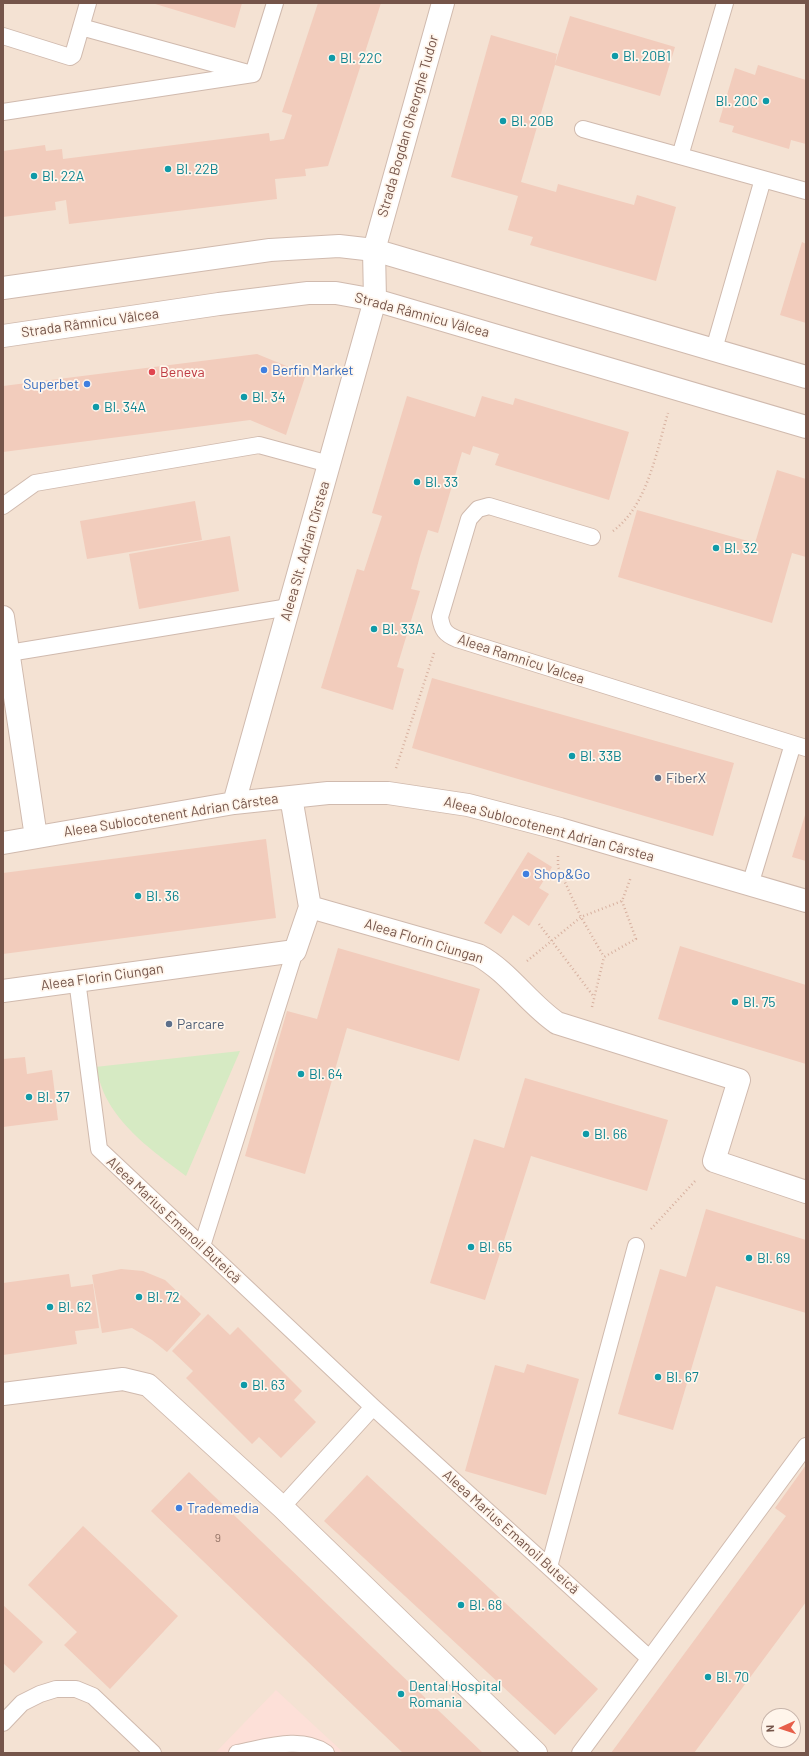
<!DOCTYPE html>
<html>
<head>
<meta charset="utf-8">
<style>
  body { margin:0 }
  #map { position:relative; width:809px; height:1756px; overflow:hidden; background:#fcf1e4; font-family:Barlow,sans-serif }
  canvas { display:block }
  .frame { position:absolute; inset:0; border:4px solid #75554a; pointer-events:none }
  .north { position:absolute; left:761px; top:1708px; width:40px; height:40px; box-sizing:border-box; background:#fff5eb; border:1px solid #c8b5ab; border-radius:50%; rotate:267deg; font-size:11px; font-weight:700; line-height:16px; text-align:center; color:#75554a }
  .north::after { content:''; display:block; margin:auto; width:14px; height:18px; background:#e75e49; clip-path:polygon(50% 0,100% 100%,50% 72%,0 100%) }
</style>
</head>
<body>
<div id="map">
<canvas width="809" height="1756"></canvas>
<div class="frame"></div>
<div class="north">N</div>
</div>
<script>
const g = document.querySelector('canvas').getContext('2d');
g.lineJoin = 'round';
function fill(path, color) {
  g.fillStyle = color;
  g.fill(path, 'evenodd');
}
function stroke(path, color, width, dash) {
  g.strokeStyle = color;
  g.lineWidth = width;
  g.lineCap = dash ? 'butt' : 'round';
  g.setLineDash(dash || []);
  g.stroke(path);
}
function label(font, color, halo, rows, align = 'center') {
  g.font = font + ' Barlow,sans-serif';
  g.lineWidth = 3.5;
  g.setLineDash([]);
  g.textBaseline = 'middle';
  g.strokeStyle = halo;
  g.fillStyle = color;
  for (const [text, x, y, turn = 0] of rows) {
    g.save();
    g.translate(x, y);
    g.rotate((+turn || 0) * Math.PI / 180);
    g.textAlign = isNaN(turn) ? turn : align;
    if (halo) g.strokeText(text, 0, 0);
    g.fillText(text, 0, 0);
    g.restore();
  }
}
const residential = new Path2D(`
  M 3,3 L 806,3 L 806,1753 L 3,1753 ZM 769,1716 L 793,1716 L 793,1740 L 769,1740 Z`);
const commercial = new Path2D(`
  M 276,1690 L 344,1753 L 215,1753 Z`);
const green = new Path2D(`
  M 240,1051 L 186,1176 C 158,1155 126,1133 108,1101 C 102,1091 99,1078 95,1067 Z`);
const building = new Path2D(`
  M 152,3 L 242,3 L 235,28 Z
  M 318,3 L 381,3 L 328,166 L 305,169 L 306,176 L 275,179 L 277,199 L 69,224 L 66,200 L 55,202 L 56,210 L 3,217 L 3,151 L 45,145 L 46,151 L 62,149 L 63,159 L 269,133 L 270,141 L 284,139 L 292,115 L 282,112 Z
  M 570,16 L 675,47 L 660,96 L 555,65 L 521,182 L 556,192 L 558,184 L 634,205 L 637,195 L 676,207 L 656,281 L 530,245 L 533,237 L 508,230 L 518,196 L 451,177 L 491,35 L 557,54 L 555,64 Z
  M 758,65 L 806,80 L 806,144 L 791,140 L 789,149 L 732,132 L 734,126 L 719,122 L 735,68 L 755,75 Z
  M 802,242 L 806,244 L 806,323 L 780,315 Z
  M 257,354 L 306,374 L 286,435 L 250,420 L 3,452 L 3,386 Z
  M 407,396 L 475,417 L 482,396 L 513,405 L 515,398 L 629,432 L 609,500 L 495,465 L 499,454 L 473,446 L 470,455 L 462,452 L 438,533 L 428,530 L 420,556 L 411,589 L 420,591 L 397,667 L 404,669 L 393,710 L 321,688 L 357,569 L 364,571 L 382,516 L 372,513 Z
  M 777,470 L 806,479 L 806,557 L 792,553 L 772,623 L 618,577 L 637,510 L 755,543 Z
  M 195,501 L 202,540 L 87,559 L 80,521 Z
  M 230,536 L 239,591 L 139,609 L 129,554 Z
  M 432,678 L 734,763 L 713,836 L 412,748 Z
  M 806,812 L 806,861 L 792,857 Z
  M 266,839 L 276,918 L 3,954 L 3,873 Z
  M 528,852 L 552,867 L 539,888 L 549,894 L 529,926 L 513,915 L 501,934 L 484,923 Z
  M 680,946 L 806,985 L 806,1064 L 658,1019 Z
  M 338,948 L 480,989 L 459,1061 L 347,1028 L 305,1174 L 245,1156 L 287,1011 L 317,1019 Z
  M 25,1057 L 27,1074 L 52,1070 L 58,1120 L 3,1127 L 3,1059 Z
  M 525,1078 L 668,1120 L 647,1191 L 531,1156 L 485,1300 L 430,1283 L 474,1139 L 504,1148 Z
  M 706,1209 L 806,1240 L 806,1313 L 716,1286 L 673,1430 L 618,1414 L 660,1269 L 686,1277 Z
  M 121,1269 L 143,1271 L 165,1280 L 201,1314 L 167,1352 L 152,1340 L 132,1328 L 102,1333 L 92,1275 Z
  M 69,1274 L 71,1287 L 93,1284 L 99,1328 L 75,1331 L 77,1344 L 3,1355 L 3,1283 Z
  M 208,1314 L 230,1335 L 238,1327 L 302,1391 L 294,1400 L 316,1422 L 281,1458 L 259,1437 L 252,1444 L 186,1378 L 193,1371 L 172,1351 Z
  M 527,1364 L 579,1379 L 546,1495 L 465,1471 L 495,1365 L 524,1373 Z
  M 806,1465 L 806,1602 L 694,1753 L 611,1753 L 786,1516 L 775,1508 Z
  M 189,1472 L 285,1564 L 483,1753 L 403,1753 L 383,1734 L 151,1511 Z
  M 367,1475 L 598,1689 L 555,1735 L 324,1521 Z
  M 83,1526 L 178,1616 L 110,1689 L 64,1645 L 77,1632 L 28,1585 Z
  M 3,1605 L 43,1642 L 14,1673 L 3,1663 Z`);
const path = new Path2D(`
  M 613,531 C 648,505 656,452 668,413
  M 396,768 L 434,653
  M 558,856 L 558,867 L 581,917 L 604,957
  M 539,924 L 594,997
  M 527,961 L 581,917 L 622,901 L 631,877
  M 592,1007 L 604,957 L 636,939 L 622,901
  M 651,1229 L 696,1180`);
const service = new Path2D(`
  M 81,27 L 248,73
  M 3,36 L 70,57 L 73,55 L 88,3
  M 3,112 L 253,74 L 275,3
  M 583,129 L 806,191
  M 680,156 L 725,3
  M 714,349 L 763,179
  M 3,506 L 35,483 L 259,445 L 329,464
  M 592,537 L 489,506 L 478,509 L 469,519 L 440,617 C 442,630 445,634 457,639 L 806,748
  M 9,653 L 289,607
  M 750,885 L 793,744
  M 77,980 L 99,1149 L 373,1407 L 649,1658
  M 202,1246 L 295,951
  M 282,1507 L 373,1407
  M 549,1567 L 636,1246
  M 3,1723 L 22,1703 L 40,1694 L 56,1689 L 76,1689 L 93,1696 L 153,1753
  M 237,1753 C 265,1748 301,1735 326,1753
  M 580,1753 L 806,1446`);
const minor = new Path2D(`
  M 3,617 L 36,837
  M 234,803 L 375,300 L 374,250 L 443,3
  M 3,843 L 234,803 L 328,793 L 388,793 L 468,805 L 560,829 L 806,901
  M 310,907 L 478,955 C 509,972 528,1003 557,1023 L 739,1080 L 714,1161 L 806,1192
  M 3,991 L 295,951 L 310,907 L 291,797
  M 3,1394 L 123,1379 L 148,1385 L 282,1507 L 536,1753`);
const tertiary = new Path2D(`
  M 3,288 L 270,250 L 339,246 L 374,250 L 806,377
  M 3,336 L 219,304 L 308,293 L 336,293 L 375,300 L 806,427`);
const markers = [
  [615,56,4,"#0f9aa8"],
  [332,58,4,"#0f9aa8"],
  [766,101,4,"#0f9aa8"],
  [503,121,4,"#0f9aa8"],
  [168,169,4,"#0f9aa8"],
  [34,176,4,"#0f9aa8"],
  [264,370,4,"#3f7fe0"],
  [152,372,4,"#e0444e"],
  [87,384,4,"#3f7fe0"],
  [244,397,4,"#0f9aa8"],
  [96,407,4,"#0f9aa8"],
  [417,482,4,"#0f9aa8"],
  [716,548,4,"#0f9aa8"],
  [374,629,4,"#0f9aa8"],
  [572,756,4,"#0f9aa8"],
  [658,778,4,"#5c6f8a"],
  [526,874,4,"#3f7fe0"],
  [138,896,4,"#0f9aa8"],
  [735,1002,4,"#0f9aa8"],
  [169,1024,4,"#5c6f8a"],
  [301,1074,4,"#0f9aa8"],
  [29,1097,4,"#0f9aa8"],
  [586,1134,4,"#0f9aa8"],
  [471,1247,4,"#0f9aa8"],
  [749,1258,4,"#0f9aa8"],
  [139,1297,4,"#0f9aa8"],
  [50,1307,4,"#0f9aa8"],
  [658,1377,4,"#0f9aa8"],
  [244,1385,4,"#0f9aa8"],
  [179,1508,4,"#3f7fe0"],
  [461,1605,4,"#0f9aa8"],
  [708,1677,4,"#0f9aa8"],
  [401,1694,4,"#0f9aa8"]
];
const numberNames = [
  ["9",218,1538]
];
const cultureNames = [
  ["Bl. 20B1",623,56],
  ["Bl. 22C",340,58],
  ["Bl. 20C",758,101,"right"],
  ["Bl. 20B",511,121],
  ["Bl. 22B",176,169],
  ["Bl. 22A",42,176],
  ["Bl. 34",252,397],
  ["Bl. 34A",104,407],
  ["Bl. 33",425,482],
  ["Bl. 32",724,548],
  ["Bl. 33A",382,629],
  ["Bl. 33B",580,756],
  ["Bl. 36",146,896],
  ["Bl. 75",743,1002],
  ["Bl. 64",309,1074],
  ["Bl. 37",37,1097],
  ["Bl. 66",594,1134],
  ["Bl. 65",479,1247],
  ["Bl. 69",757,1258],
  ["Bl. 72",147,1297],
  ["Bl. 62",58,1307],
  ["Bl. 67",666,1377],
  ["Bl. 63",252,1385],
  ["Bl. 68",469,1605],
  ["Bl. 70",716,1677],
  ["Dental Hospital",409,1686],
  ["Romania",409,1702]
];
const streetNames = [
  ["Strada Bogdan Gheorghe Tudor",408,126,-74],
  ["Strada Râmnicu Vâlcea",422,315,15],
  ["Strada Râmnicu Vâlcea",90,323,-8],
  ["Aleea Slt. Adrian Cîrstea",305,551,-74],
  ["Aleea Ramnicu Valcea",521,659,18],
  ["Aleea Sublocotenent Adrian Cârstea",171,815,-9],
  ["Aleea Sublocotenent Adrian Cârstea",549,829,15],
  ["Aleea Florin Ciungan",424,941,17],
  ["Aleea Florin Ciungan",102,977,-8],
  ["Aleea Marius Emanoil Buteică",174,1220,43],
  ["Aleea Marius Emanoil Buteică",511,1532,42]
];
const shopNames = [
  ["Berfin Market",272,370],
  ["Superbet",79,384,"right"],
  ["Shop&Go",534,874],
  ["Trademedia",187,1508]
];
const healthNames = [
  ["Beneva",160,372]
];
const serviceNames = [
  ["FiberX",666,778],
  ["Parcare",177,1024]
];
fill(residential, '#f4e2d3');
fill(commercial, '#fde0d8');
fill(green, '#d6eac3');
fill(building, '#f2ccbc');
stroke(service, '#d0baae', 18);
stroke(minor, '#d0baae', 24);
stroke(tertiary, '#d0baae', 24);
stroke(path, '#d7b09f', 2.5, [1, 3]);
stroke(service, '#fff', 16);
stroke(minor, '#fff', 22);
stroke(tertiary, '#fff', 22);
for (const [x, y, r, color] of markers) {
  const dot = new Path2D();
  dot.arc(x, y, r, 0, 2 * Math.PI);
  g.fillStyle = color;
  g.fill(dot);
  stroke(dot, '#fff5eb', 1.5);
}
label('12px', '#947366', null, numberNames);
label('14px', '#0d838f', '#fff5eb', cultureNames, 'left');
label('14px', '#75554a', '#fff5eb', streetNames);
label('14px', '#366cbe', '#fff5eb', shopNames, 'left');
label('14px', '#be3a42', '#fff5eb', healthNames, 'left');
label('14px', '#4e5e75', '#fff5eb', serviceNames, 'left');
</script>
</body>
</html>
